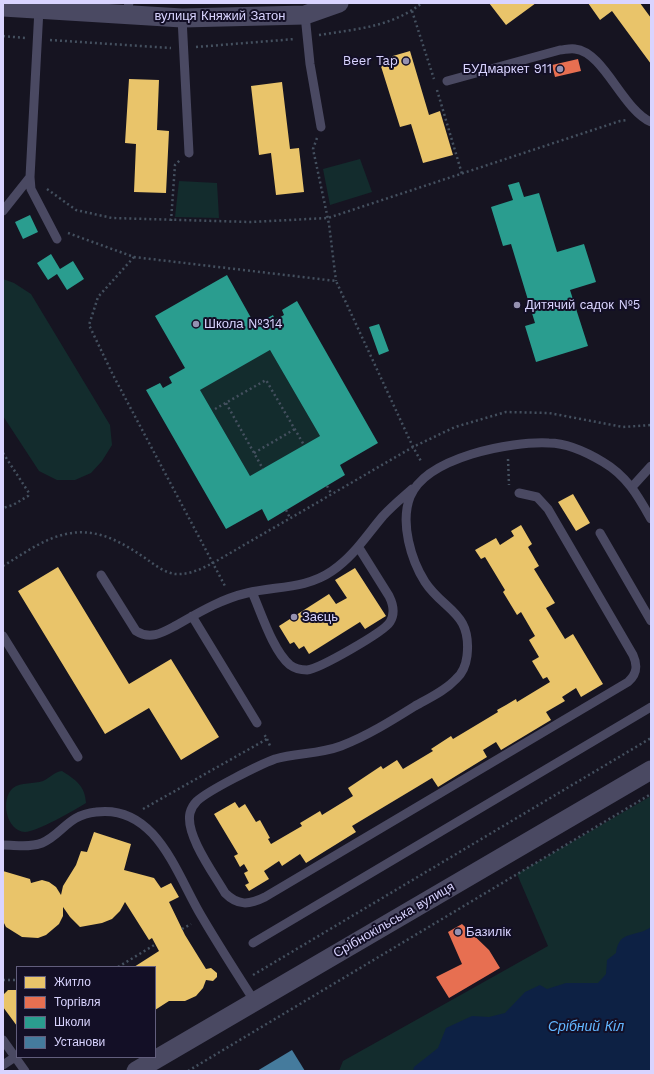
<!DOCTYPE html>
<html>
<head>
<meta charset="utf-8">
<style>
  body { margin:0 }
  #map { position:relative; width:654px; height:1074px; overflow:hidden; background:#161421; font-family:"Work Sans",sans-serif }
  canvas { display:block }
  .frame { position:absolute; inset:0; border:4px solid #d9d4ff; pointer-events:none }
  .legend { position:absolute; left:16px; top:966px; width:140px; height:92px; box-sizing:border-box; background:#130f26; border:1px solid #625e7d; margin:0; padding:5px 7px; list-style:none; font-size:12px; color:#d9d4ff }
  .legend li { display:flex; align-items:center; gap:8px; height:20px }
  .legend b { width:20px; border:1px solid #625e7d }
</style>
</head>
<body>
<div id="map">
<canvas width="654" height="1074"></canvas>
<div class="frame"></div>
<ul class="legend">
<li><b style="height:11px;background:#e9c46a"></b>Житло</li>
<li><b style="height:11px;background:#e76f51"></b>Торгівля</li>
<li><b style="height:11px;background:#2a9d8f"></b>Школи</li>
<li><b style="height:11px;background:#457b9d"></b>Установи</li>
</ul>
</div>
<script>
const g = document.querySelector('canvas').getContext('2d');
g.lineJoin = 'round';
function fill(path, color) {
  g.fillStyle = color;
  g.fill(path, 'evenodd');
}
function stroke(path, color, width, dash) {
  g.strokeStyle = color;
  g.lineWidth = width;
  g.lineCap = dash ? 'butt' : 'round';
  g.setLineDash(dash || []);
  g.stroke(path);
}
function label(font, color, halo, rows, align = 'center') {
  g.font = font + ' "Work Sans",sans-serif';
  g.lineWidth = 4;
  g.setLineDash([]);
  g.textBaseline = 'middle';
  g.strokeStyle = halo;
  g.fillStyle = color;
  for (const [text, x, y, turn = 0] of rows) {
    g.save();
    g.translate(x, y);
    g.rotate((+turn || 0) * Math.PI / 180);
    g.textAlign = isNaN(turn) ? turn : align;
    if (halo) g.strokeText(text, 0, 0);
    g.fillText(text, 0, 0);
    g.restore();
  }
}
const green = new Path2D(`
  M 360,159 L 372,192 L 330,205 L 323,169 Z
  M 179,181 L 217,183 L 219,218 L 175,217 Z
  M 3,279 L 14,283 L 31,294 L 110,425 L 112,445 L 102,461 L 91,473 L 75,480 L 57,480 L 39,471 L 3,416 Z
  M 270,350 L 320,436 L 250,476 L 200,390 Z
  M 62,771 C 76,780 85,786 86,803 C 75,810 36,832 25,832 C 6,831 0,799 13,788 C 21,782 34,784 43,781 C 50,778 54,772 62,771 Z
  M 651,796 L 651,1071 L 339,1071 L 343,1061 L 548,946 L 517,874 Z`);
const water = new Path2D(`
  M 651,927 L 651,1071 L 413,1071 L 414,1067 L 438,1048 L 446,1028 L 472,1016 L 489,1017 L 505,1013 L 525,992 L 540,985 L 547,989 L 566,983 L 598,983 L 606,974 L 607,960 L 616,953 C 619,929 636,938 651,927 Z`);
const homes = new Path2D(`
  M 489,3 L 536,3 L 506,25 Z
  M 588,3 L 640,3 L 651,18 L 651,64 L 612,11 L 600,20 Z
  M 410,51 L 429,115 L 440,111 L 453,155 L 423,163 L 411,124 L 400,127 L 379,60 Z
  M 129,79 L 159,80 L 157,130 L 169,131 L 166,193 L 134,192 L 136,144 L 125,143 Z
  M 282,82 L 290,149 L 299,148 L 304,192 L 276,195 L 271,153 L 259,155 L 251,86 Z
  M 573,494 L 590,523 L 576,531 L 558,502 Z
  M 521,525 L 532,544 L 528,547 L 539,566 L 534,569 L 555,603 L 546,608 L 565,639 L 573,634 L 603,684 L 581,697 L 576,688 L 562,697 L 565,701 L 546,712 L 551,720 L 501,750 L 496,742 L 483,750 L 487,757 L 438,787 L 432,778 L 352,826 L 356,832 L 306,863 L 300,854 L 282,866 L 279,861 L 264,871 L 269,879 L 249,891 L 245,885 L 249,883 L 244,873 L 248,871 L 244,864 L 240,867 L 234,856 L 238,854 L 214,814 L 235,802 L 239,808 L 245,804 L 256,822 L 260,820 L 270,838 L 268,839 L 271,844 L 302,826 L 300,823 L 320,811 L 322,815 L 353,796 L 348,788 L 381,766 L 383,769 L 397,760 L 403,769 L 433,751 L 431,749 L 451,736 L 453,739 L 498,712 L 497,710 L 506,705 L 516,699 L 517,702 L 550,682 L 547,677 L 543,679 L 532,661 L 539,657 L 529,640 L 535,636 L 521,612 L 517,615 L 503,592 L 505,590 L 485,557 L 481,559 L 475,550 L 496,538 L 500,545 L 514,536 L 511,531 Z
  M 58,567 L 129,684 L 171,659 L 219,737 L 181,760 L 149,708 L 105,734 L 18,591 Z
  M 355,568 L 386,616 L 365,629 L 360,622 L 309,654 L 304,646 L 299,649 L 294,642 L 290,644 L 279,626 L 329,594 L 336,604 L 347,598 L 335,580 Z
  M 94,832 L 131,844 L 124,870 L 154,878 L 161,888 L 171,883 L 179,897 L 169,902 L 185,935 L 206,969 L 211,968 L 217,973 L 217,977 L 213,981 L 206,980 L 203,988 L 196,996 L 185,1001 L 169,1001 L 155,1010 L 155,967 L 134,967 L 159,951 L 152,938 L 149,940 L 125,902 L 120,911 L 112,919 L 102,923 L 80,927 L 70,917 L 63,907 L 63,916 L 59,924 L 46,935 L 38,938 L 22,937 L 6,927 L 3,921 L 3,871 L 30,879 L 31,883 L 42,880 L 49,882 L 56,887 L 61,895 L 63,886 L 76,865 L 81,851 L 87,852 Z
  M 8,990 L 17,990 L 17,1026 L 3,1007 L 3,995 Z`);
const shops = new Path2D(`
  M 578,59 L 581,71 L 555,77 L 552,65 Z
  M 462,924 L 489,950 L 500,968 L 449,998 L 436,977 L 462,964 L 448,932 Z`);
const schools = new Path2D(`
  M 519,182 L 524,197 L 539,193 L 557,252 L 584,244 L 596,282 L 570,290 L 588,346 L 536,362 L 525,326 L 535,323 L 511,244 L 503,246 L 491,207 L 513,200 L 508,185 Z
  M 30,215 L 38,232 L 23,239 L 15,222 Z
  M 51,254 L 60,269 L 73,261 L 84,279 L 67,290 L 57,274 L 48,280 L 37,263 Z
  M 227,275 L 255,325 L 273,315 L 275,320 L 284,315 L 282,310 L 297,301 L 378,443 L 340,465 L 345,475 L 268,521 L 262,509 L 226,529 L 146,390 L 160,383 L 163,388 L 172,383 L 169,377 L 185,368 L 155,316 ZM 270,350 L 320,436 L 250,476 L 200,390 Z
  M 379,324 L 389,351 L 379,355 L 369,327 Z`);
const public = new Path2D(`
  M 292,1050 L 305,1071 L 257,1071 Z`);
const path = new Path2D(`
  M 412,11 L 434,79
  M 319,35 C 356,29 392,27 422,3
  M 3,36 L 25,38
  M 50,40 L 171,48
  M 196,47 L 295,39
  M 437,90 L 462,174
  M 317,138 L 313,149 L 329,224 L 336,281
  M 47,189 L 76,210 L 112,218 L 250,222 L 328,218 L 620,121 L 628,120
  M 171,221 L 175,165 L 180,160
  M 68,233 L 134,257 L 336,281 L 413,447 L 422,463
  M 134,257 L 98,297 L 89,325 L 113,375 L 225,586
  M 226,403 L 263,469
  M 215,409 L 266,380 L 304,445
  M 3,453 L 29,493 L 28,496 L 13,505 L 3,508
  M 254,453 L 295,429
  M 508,459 L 509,485
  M 327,486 L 331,493
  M 286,510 L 290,518
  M 3,566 C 23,554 43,539 66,534 C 98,527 123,543 148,560 C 156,566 166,573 175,574 C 189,575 201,569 213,563 L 413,447 L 455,427 L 506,412 L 549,413 L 623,427 L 651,425
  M 267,739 L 271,748
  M 143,809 L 267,739 L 264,734
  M 182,929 L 191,924
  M 118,967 L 156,944
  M 253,975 L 651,738
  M 3,980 L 17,980
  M 188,1071 L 651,794`);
const lane = new Path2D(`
  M 39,9 L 30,177 L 31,189 L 57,239
  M 126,15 L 129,3
  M 305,15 L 310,64 L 321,127
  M 182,18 L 189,153
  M 447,81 L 560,50 C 564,50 570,48 575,49 C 604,52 622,109 651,122
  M 3,211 L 30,177
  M 632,487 L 651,466
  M 519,493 L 537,497 L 548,509 L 633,655 C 638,666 637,674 628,682 L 265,897 C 249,905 238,906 225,893 C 214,874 185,835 190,813 C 191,809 194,804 197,801 C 209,790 259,765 275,759 C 297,753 320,754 341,746 C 367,736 391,721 415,706 C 429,698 445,691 456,679 C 463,673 466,664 467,656 C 472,612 444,611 425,582 C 411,560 400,523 410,497 C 426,457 511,441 549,443 C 568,443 588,453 603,462 C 627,476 638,496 651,519
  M 600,533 L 651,621
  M 101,575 L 136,631 C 150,640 162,633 175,626 C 198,613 221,599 247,593 C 276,586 306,589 332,571 C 354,556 366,536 383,516 C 392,506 402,498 412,489
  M 252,592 C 261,612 273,651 290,665 C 294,668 301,670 307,670 C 319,669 384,632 390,622 C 395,614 393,604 389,596 L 359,548
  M 192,616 L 257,723
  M 3,636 L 78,757
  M 3,845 C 16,845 30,848 42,843 C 63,834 67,815 96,812 C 157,804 177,876 202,917 C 219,946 237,974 255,1002
  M 253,943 L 651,707
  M 3,1040 L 25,1071
  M 3,1065 L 15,1057`);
const street = new Path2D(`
  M 3,7 L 182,18 L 305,15 L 339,3
  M 136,1071 L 651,770`);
const markers = [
  [406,61,4,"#9591b1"],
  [560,69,4,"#9591b1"],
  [517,305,4,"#9591b1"],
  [196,324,4,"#9591b1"],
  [294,617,4,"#9591b1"],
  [458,932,4,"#9591b1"]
];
const streetNames = [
  ["вулиця Княжий Затон",220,16],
  ["Срібнокільська вулиця",394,920,-30]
];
const poiNames = [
  ["Beer Tap",398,61,"right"],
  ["БУДмаркет 911",552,69,"right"],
  ["Дитячий садок №5",525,305],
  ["Школа №314",204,324],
  ["Заєць",302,617],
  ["Базилік",466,932]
];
const waterNames = [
  ["Срібний Кіл",586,1027]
];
fill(green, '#132c2d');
fill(water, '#0d2144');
fill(homes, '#e9c46a');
fill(shops, '#e76f51');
fill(schools, '#2a9d8f');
fill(public, '#457b9d');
stroke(path, '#44505f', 2.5, [2, 3]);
stroke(lane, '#4a4962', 9);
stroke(street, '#4a4962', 19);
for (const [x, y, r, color] of markers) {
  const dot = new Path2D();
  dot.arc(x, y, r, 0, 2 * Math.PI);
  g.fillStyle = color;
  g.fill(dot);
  stroke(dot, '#130f26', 1.5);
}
label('13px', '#d9d4ff', '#130f26', streetNames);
label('13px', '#d9d4ff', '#130f26', poiNames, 'left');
label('italic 14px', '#62b6ff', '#130f26', waterNames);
</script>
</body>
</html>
